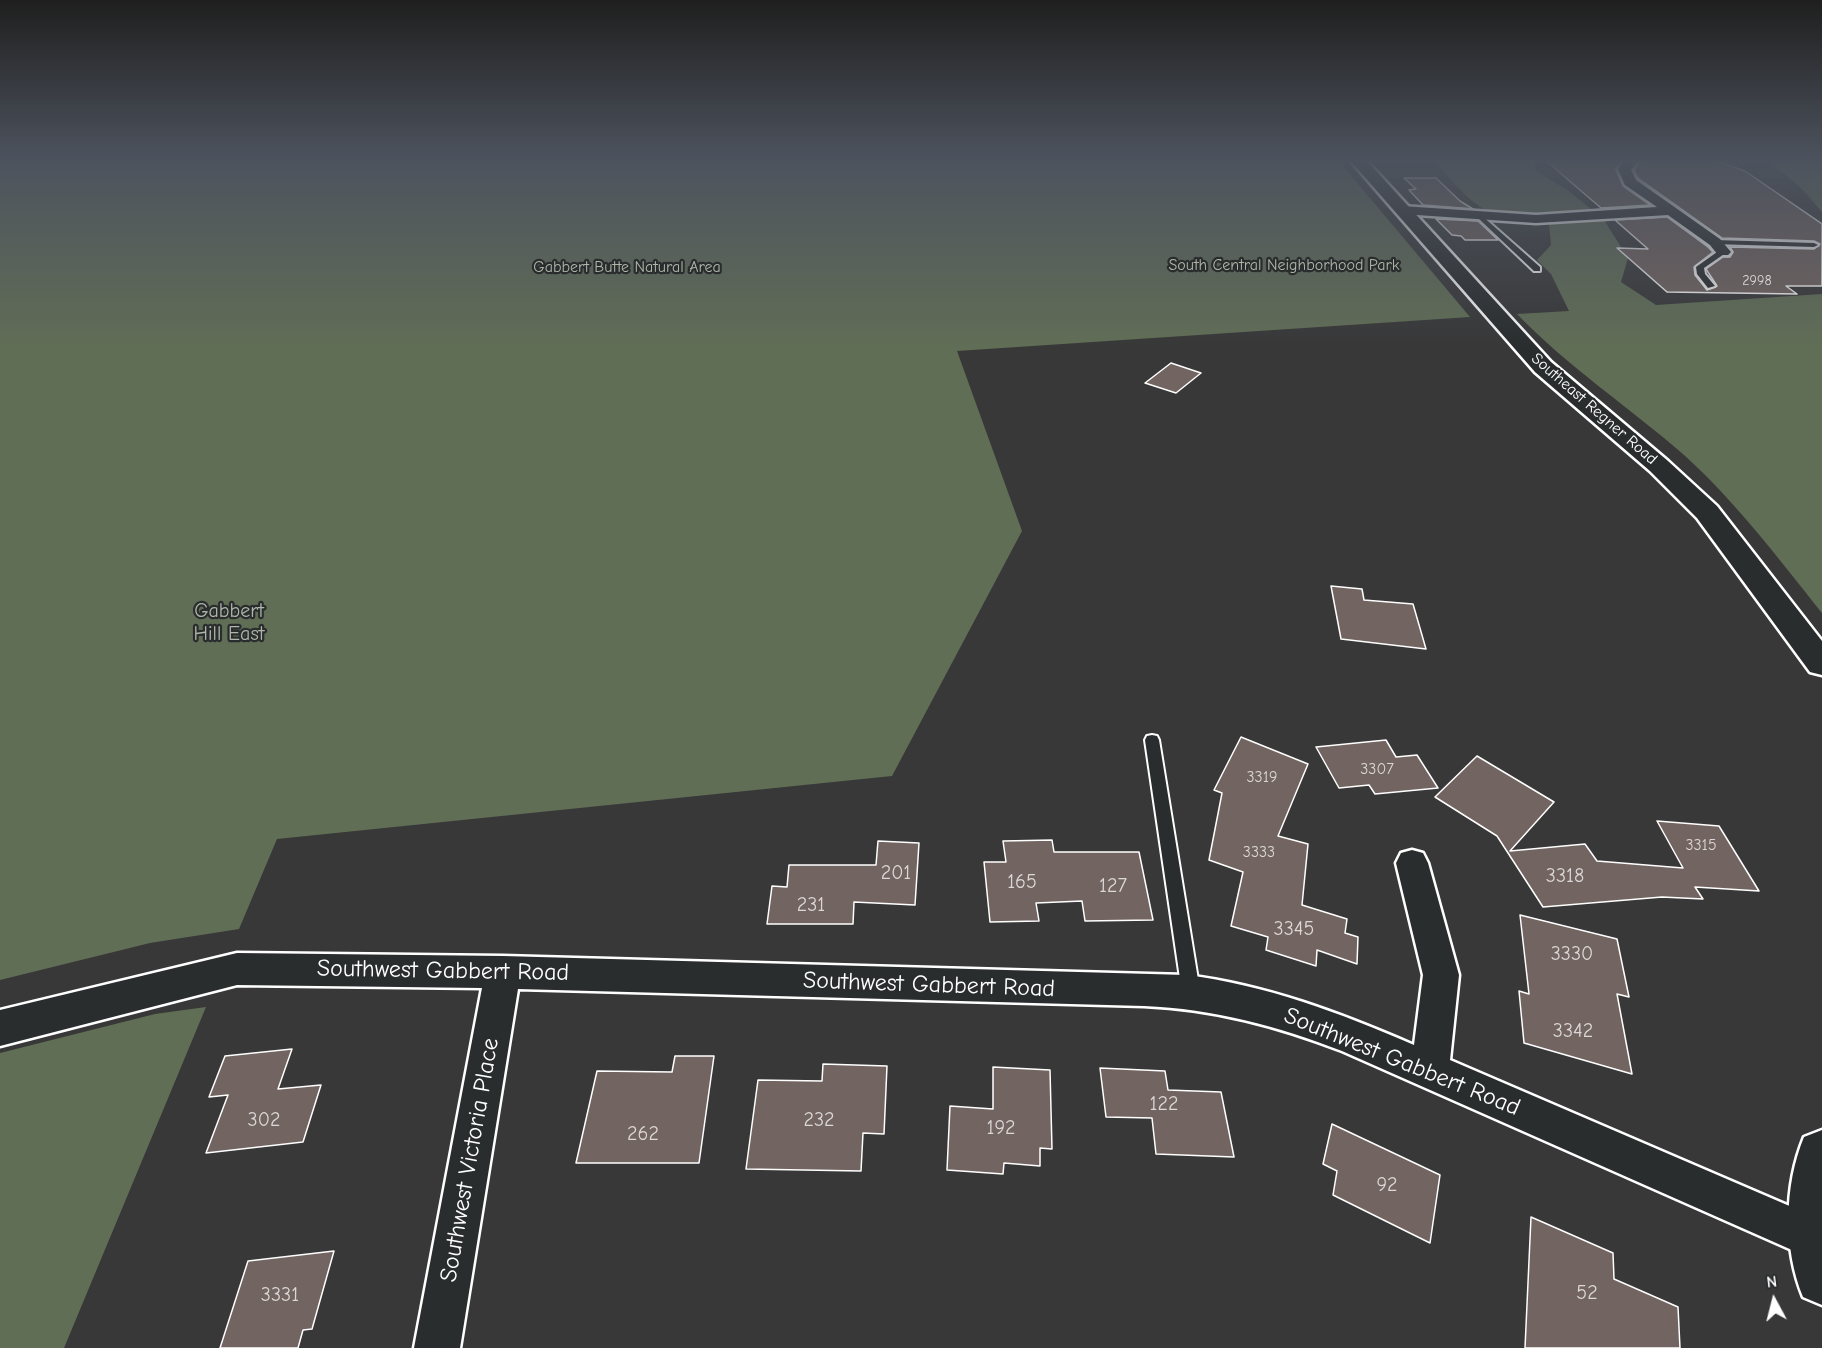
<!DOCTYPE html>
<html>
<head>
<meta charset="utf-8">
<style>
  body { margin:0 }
  #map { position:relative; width:1822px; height:1348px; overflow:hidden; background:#383838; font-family:"Comic Neue",sans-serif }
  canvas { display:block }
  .north { position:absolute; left:1744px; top:1270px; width:60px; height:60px; -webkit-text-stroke:4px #2a2d2e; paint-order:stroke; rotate:353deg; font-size:16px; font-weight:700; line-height:24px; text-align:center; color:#fff }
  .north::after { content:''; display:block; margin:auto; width:21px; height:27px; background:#fff; clip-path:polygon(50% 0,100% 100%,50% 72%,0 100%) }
</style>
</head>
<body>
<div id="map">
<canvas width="1822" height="1348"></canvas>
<div class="north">N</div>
</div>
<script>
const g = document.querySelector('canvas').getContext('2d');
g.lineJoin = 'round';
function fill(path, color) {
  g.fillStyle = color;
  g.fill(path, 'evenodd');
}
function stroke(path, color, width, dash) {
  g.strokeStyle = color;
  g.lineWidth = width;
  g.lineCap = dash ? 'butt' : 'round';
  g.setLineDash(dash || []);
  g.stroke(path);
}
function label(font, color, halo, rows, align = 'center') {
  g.font = font + ' "Comic Neue",sans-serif';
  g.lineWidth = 4.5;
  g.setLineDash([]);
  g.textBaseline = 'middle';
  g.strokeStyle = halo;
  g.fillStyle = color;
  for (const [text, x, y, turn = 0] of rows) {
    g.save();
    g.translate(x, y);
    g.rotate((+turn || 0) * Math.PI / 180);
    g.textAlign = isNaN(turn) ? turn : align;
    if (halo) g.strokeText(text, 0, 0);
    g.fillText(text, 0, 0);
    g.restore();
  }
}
const green = new Path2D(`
  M 0,160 L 1338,160 L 1470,317 L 957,351 L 1022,531 L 892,776 L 277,839 L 239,929 L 150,943 L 0,980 Z
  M 1433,160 L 1533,160 L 1536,171 L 1566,189 L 1591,209 C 1570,212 1505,219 1488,211 C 1469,203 1447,175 1433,160 Z
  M 1757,160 L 1777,165 L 1794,160 L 1822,160 L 1822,212 C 1803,189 1786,170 1757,160 Z
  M 1604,220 L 1628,258 L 1621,282 L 1656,305 L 1822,294 L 1822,613 C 1778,558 1736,502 1684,455 C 1629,407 1568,367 1517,314 L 1569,311 L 1551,274 L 1537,260 L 1551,245 L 1549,224 Z
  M 206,1007 L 64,1348 L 0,1348 L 0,1053 L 155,1014 Z`);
const building = new Path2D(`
  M 1545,160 L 1622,160 L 1616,170 L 1623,186 L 1650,205 L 1601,208 Z
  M 1641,160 L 1714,160 L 1745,171 L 1822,224 L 1822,286 L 1786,286 L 1797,294 L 1667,292 L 1617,248 L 1648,249 L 1615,220 L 1667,217 L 1708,247 L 1713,252 L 1694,267 L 1695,275 L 1707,290 L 1717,286 L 1706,269 L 1723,257 L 1730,257 L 1733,252 L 1730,247 L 1814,249 L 1820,244 L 1814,241 L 1722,238 L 1638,178 L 1634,170 Z
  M 1404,178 L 1436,178 L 1460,201 L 1473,209 L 1423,205 L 1409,190 L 1416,189 Z
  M 1436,219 L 1478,221 L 1498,240 L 1465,240 L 1461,236 L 1452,235 Z
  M 1171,363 L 1201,373 L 1176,393 L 1145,383 Z
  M 1331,586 L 1362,589 L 1364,600 L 1413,604 L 1426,649 L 1341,639 Z
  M 1241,737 L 1308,764 L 1278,836 L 1308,844 L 1302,905 L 1347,919 L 1345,933 L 1358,937 L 1357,964 L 1317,950 L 1316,966 L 1266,950 L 1268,937 L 1231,926 L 1243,872 L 1209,860 L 1222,793 L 1214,790 Z
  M 1386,740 L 1396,757 L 1417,755 L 1438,788 L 1375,794 L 1369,785 L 1339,788 L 1316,747 Z
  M 1477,756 L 1554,802 L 1510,851 L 1585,844 L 1597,861 L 1683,868 L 1657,821 L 1719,826 L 1759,891 L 1695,887 L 1703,899 L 1662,897 L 1543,907 L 1497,836 L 1435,797 Z
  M 1052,840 L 1054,852 L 1139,852 L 1153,920 L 1085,921 L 1082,901 L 1036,903 L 1039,921 L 990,922 L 984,862 L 1006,862 L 1003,841 Z
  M 878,841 L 919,843 L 915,905 L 854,902 L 853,924 L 767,924 L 772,886 L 787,887 L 789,865 L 876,865 Z
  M 1520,915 L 1617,939 L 1629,997 L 1617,994 L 1632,1074 L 1524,1043 L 1519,991 L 1529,994 Z
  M 292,1049 L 278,1089 L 321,1085 L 303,1142 L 206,1153 L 228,1095 L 209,1097 L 225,1056 Z
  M 675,1056 L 714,1056 L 699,1163 L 576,1163 L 597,1071 L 672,1072 Z
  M 823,1064 L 887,1066 L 884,1134 L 863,1133 L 861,1171 L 746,1169 L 758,1080 L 822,1081 Z
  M 993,1067 L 1050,1070 L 1052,1149 L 1040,1148 L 1040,1166 L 1004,1163 L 1003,1174 L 947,1170 L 950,1106 L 993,1109 Z
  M 1100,1068 L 1165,1071 L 1168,1090 L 1221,1092 L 1234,1157 L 1156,1154 L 1152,1118 L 1106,1117 Z
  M 1332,1124 L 1440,1175 L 1430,1243 L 1333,1195 L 1337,1171 L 1323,1164 Z
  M 1531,1217 L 1613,1253 L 1614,1279 L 1678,1307 L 1680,1348 L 1525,1348 Z
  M 334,1251 L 312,1329 L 303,1330 L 298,1348 L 220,1348 L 248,1261 Z`);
const lane = new Path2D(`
  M 1477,215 L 1481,215 L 1540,267 L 1540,271 L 1534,271 L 1477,217 Z
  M 1715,240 L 1814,243 L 1818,245 L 1814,247 L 1712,244 L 1711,242 Z
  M 1720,250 L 1727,252 L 1704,268 L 1705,274 L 1715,286 L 1708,288 L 1697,274 L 1696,267 Z
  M 1152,735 L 1157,736 L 1159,740 L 1200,992 L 1197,998 L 1191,1000 L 1185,998 L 1182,992 L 1145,740 L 1147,736 Z`);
const street = new Path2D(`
  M 1625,160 L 1639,160 L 1631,170 L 1636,180 L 1720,239 L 1731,252 L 1728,255 L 1718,255 L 1710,245 L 1668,215 L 1536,223 L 1402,214 L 1395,210 L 1402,206 L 1536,215 L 1657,207 L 1625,185 L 1618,169 Z
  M 1412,850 L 1423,853 L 1428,863 L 1459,975 L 1450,1060 L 1822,1220 L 1822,1258 L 1816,1260 L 1801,1254 L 1342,1051 C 1277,1026 1214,1009 1144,1006 L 518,989 L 460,1348 L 414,1348 L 482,988 L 237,985 L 0,1046 L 0,1010 L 237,953 L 503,956 L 1186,975 C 1266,985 1340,1013 1414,1045 L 1423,975 L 1396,863 L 1401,853 Z`);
const secondary = new Path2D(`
  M 1350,160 L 1366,160 L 1551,362 L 1668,461 L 1717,506 L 1822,641 L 1822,675 L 1810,672 L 1697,518 L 1650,471 L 1535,372 Z
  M 1822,1130 L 1822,1305 L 1803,1297 C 1783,1248 1784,1186 1804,1137 Z`);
const farNumbernames = [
  ["2998",1757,281]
];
const farParknames = [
  ["South Central Neighborhood Park",1284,265],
  ["Gabbert Butte Natural Area",627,267]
];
const farStreetnames = [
  ["Southeast Regner Road",1594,409,41]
];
const numberNames = [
  ["3307",1377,769],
  ["3319",1262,777],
  ["3315",1701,845],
  ["3333",1259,852]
];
const parkNames = [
  ["Gabbert",229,611],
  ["Hill East",229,634]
];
const nearNumbernames = [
  ["201",896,873],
  ["3318",1565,876],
  ["165",1022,882],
  ["127",1113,886],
  ["231",811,905],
  ["3345",1294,929],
  ["3330",1572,954],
  ["3342",1573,1031],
  ["122",1164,1104],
  ["302",264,1120],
  ["232",819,1120],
  ["192",1001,1128],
  ["262",643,1134],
  ["92",1387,1185],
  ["52",1587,1293],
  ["3331",280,1295]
];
const nearStreetnames = [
  ["Southwest Gabbert Road",443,971,1],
  ["Southwest Gabbert Road",929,985,2],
  ["Southwest Gabbert Road",1402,1062,22],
  ["Southwest Victoria Place",470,1160,-80]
];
fill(green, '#616e56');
fill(building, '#726460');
stroke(building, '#fff', 1.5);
stroke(lane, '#fff', 4);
stroke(street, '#fff', 5);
stroke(secondary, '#fff', 5);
fill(lane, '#2a2d2e');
fill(street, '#2a2d2e');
fill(secondary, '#2a2d2e');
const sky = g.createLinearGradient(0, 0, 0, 349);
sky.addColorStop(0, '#1f1f1f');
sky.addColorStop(0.46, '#4d535e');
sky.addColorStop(1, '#4d535e00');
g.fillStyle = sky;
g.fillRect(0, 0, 1822, 349);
label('14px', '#dcd8d7', null, farNumbernames);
label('16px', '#b0b6aa', '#2a2d2e', farParknames);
label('16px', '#fff', '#2a2d2e', farStreetnames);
label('16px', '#dcd8d7', null, numberNames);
label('20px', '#b0b6aa', '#2a2d2e', parkNames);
label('20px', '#dcd8d7', null, nearNumbernames);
label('24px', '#fff', '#2a2d2e', nearStreetnames);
</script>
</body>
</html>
